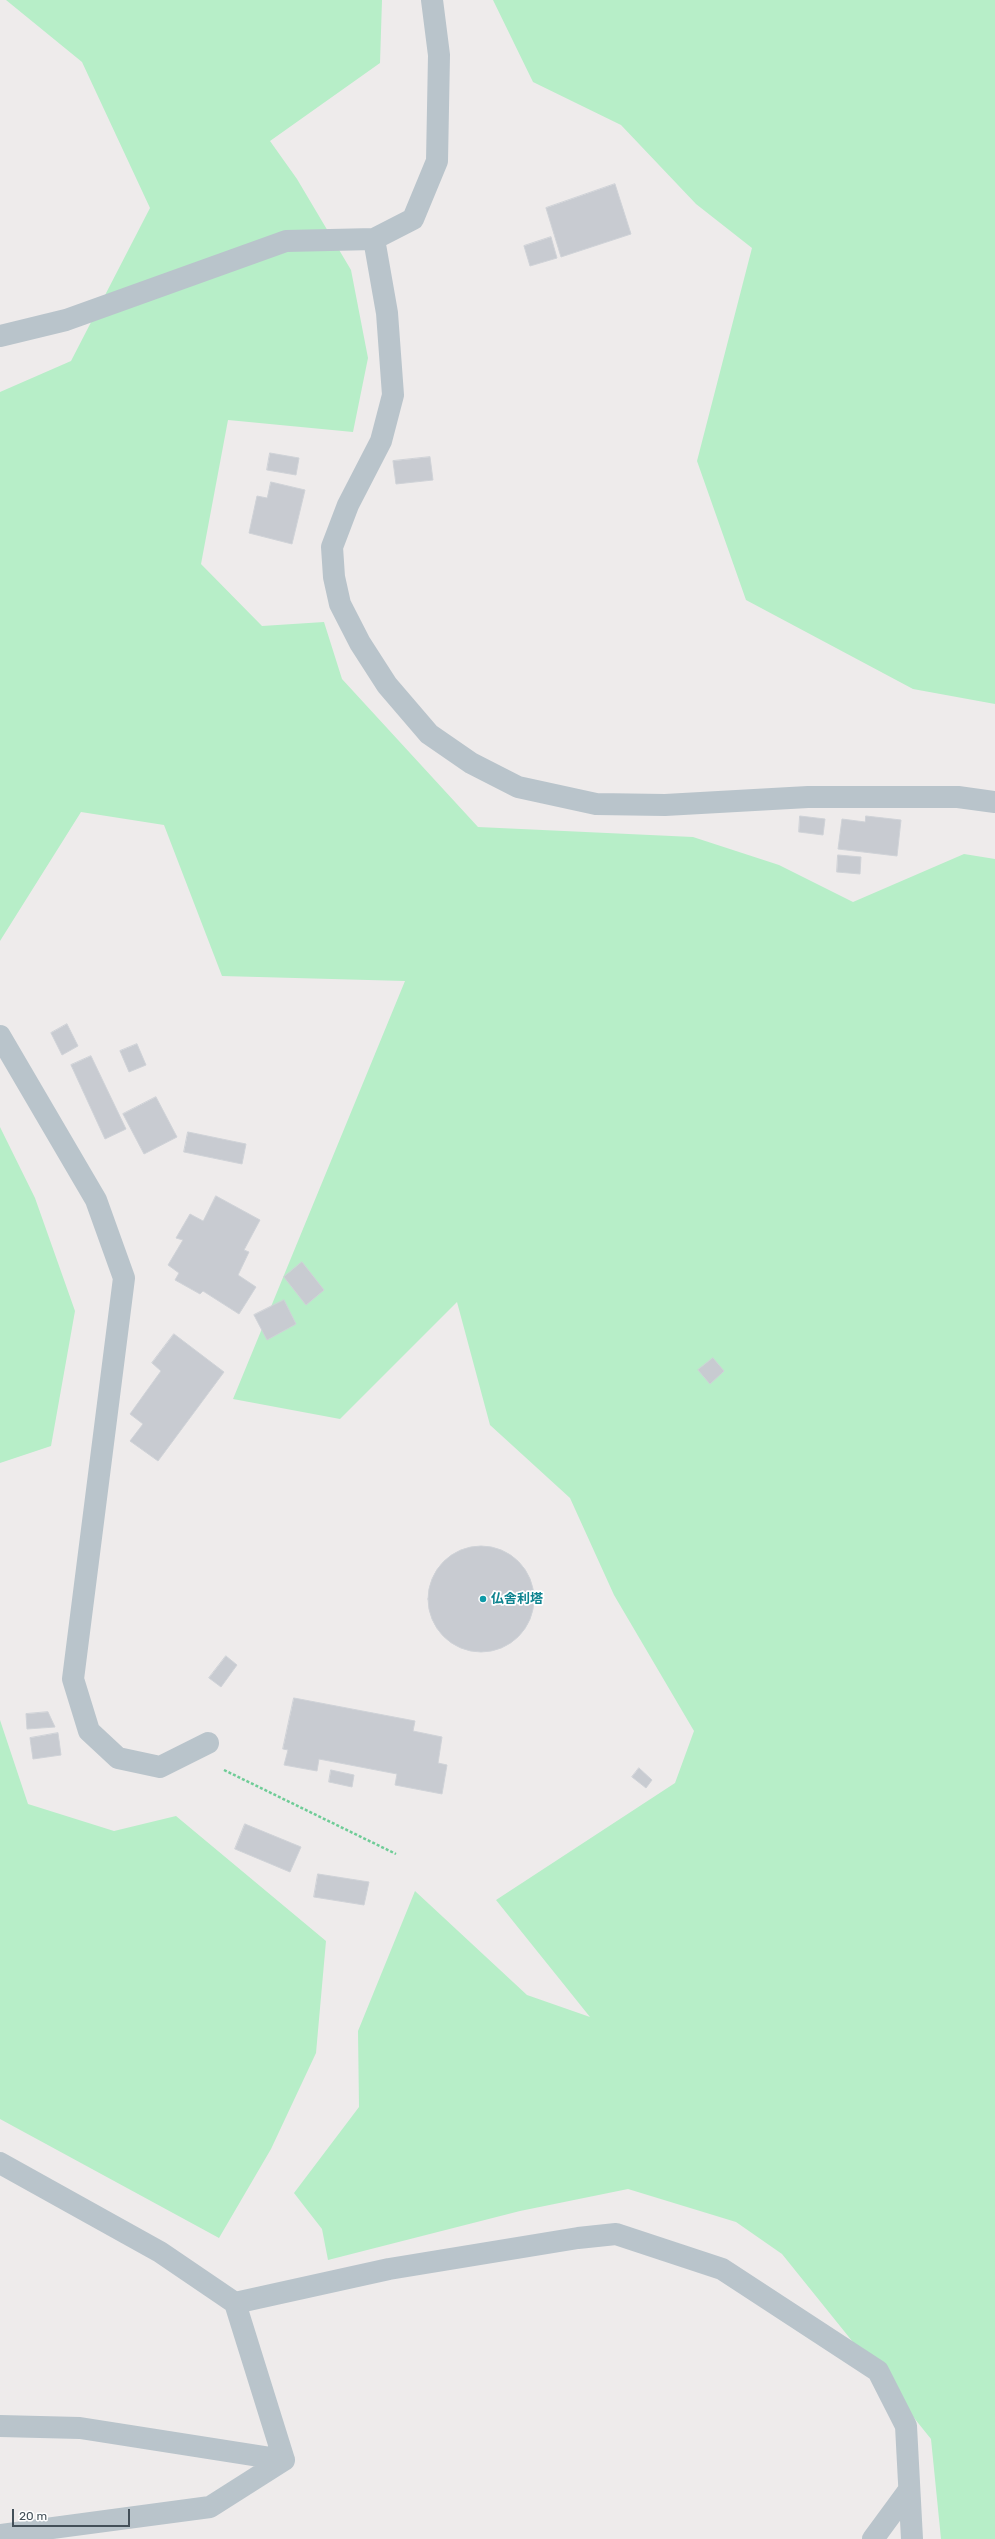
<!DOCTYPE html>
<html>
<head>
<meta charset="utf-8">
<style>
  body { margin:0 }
  #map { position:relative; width:995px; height:2539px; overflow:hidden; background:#eeebeb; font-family:Rubik,sans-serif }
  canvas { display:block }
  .scale { position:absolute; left:12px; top:2509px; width:118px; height:18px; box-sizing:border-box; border:2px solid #445059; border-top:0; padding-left:5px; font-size:12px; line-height:14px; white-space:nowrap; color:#445059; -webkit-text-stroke:3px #fff; paint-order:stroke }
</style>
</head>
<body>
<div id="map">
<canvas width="995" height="2539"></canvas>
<div class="scale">20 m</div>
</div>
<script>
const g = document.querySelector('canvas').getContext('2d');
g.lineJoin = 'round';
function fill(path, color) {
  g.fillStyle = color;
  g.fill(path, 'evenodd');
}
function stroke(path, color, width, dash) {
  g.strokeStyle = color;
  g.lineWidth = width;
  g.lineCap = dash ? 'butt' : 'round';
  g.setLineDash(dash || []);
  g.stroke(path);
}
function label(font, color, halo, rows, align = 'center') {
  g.font = font + ' Rubik,"Noto Sans JP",sans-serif';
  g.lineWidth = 3.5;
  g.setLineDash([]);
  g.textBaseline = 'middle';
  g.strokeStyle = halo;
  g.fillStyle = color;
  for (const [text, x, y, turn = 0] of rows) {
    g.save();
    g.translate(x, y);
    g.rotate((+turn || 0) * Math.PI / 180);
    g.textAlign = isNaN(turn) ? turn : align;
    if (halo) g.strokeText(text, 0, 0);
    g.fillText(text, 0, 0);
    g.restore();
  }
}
const green = new Path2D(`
  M 6,0 L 382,0 L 380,63 L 270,141 L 297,179 L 351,270 L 368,358 L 353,432 L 228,420 L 201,564 L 262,626 L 324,622 L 342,679 L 478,827 L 693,837 L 779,865 L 853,902 L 964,854 L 995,859 L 995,2539 L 941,2539 L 931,2439 L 782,2254 L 736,2222 L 628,2189 L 520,2211 L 328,2260 L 322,2229 L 294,2193 L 359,2107 L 358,2031 L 415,1891 L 527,1995 L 590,2017 L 496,1900 L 675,1783 L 694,1731 L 614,1595 L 570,1498 L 490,1425 L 457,1302 L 340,1419 L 233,1399 L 405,981 L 222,976 L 164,825 L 81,812 L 0,941 L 0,392 L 71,361 L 150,208 L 82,62 Z
  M 493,0 L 995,0 L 995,704 L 913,689 L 746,600 L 697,461 L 752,248 L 696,204 L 621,125 L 533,82 Z
  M 0,1127 L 35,1198 L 75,1311 L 51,1446 L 0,1463 Z
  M 0,1720 L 28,1804 L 114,1831 L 176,1816 L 326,1941 L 316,2053 L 271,2149 L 219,2238 L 0,2119 Z`);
const building = new Path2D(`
  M 615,184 L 631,234 L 561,257 L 546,208 Z
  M 551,237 L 557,258 L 530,266 L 524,246 Z
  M 270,453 L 299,458 L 296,475 L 267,470 Z
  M 430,457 L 433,480 L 396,484 L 393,461 Z
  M 271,482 L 305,490 L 292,544 L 249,533 L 257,496 L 267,498 Z
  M 800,816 L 825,819 L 823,835 L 799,832 Z
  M 866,816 L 901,820 L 897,856 L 838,849 L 842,819 L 865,822 Z
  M 838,855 L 861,857 L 860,874 L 837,872 Z
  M 67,1024 L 78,1046 L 62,1055 L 51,1033 Z
  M 137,1044 L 146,1065 L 129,1072 L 120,1051 Z
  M 91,1056 L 126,1129 L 105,1139 L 71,1065 Z
  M 156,1097 L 177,1137 L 144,1154 L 123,1114 Z
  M 188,1132 L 246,1144 L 242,1164 L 184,1152 Z
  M 216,1196 L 260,1220 L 244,1250 L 249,1252 L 238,1275 L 256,1287 L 239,1314 L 203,1291 L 200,1294 L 175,1280 L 179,1273 L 168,1265 L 183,1240 L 176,1238 L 190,1214 L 203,1221 Z
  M 302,1262 L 324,1290 L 306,1305 L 284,1277 Z
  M 284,1300 L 296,1324 L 267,1340 L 254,1315 Z
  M 174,1334 L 224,1372 L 158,1461 L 130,1441 L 143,1424 L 130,1414 L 161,1371 L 152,1363 Z
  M 713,1358 L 724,1371 L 710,1384 L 698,1370 Z
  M428 1599a53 53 0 1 1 106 0a53 53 0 1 1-106 0Z
  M 226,1656 L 237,1665 L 221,1687 L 209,1678 Z
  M 294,1698 L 415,1721 L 413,1731 L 442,1737 L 438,1763 L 447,1765 L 442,1794 L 395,1785 L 397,1774 L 319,1759 L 317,1771 L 284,1765 L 288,1750 L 283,1749 Z
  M 48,1712 L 55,1727 L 27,1729 L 26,1714 Z
  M 58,1733 L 61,1755 L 33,1759 L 30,1738 Z
  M 639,1768 L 652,1780 L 646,1788 L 632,1777 Z
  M 331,1770 L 354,1775 L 352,1787 L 329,1782 Z
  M 245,1824 L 301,1847 L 290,1872 L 235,1849 Z
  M 318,1874 L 369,1882 L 364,1905 L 314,1897 Z`);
const path = new Path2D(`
  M 224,1770 L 396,1854`);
const minor = new Path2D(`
  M 374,239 L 387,313 L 393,395 L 381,441 L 348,505 L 332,547 L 334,577 L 340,604 L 360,643 L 387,685 L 429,734 L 471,763 L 518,787 L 596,804 L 665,805 L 808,797 L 958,797 L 995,802
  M 0,336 L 66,320 L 286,241 L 374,239 L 413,219 L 437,161 L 439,55 L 432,0
  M 0,1036 L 96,1200 L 124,1278 L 73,1679 L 89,1731 L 118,1758 L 160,1767 L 208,1743
  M 0,2163 L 160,2252 L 235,2303 L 284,2460
  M 235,2303 L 389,2269 L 578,2238 L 616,2234 L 722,2269 L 878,2371 L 906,2426 L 912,2539
  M 0,2426 L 80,2428 L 284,2460
  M 0,2535 L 210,2507 L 284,2460
  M 873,2539 L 909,2490`);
const markers = [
  [483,1599,4,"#0f9aa8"]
];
const cultureNames = [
  ["仏舎利塔",491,1599]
];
fill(green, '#b7eec8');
fill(building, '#c8cbd1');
stroke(building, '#cfd2d7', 1);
stroke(path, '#6fcc97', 2.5, [3, 2]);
stroke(minor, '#b9c4cb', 22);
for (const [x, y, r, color] of markers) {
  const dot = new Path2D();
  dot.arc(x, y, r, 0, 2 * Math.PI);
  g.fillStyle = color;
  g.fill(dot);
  stroke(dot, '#fff', 1.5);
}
label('bold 13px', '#0d838f', '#fff', cultureNames, 'left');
</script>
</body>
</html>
